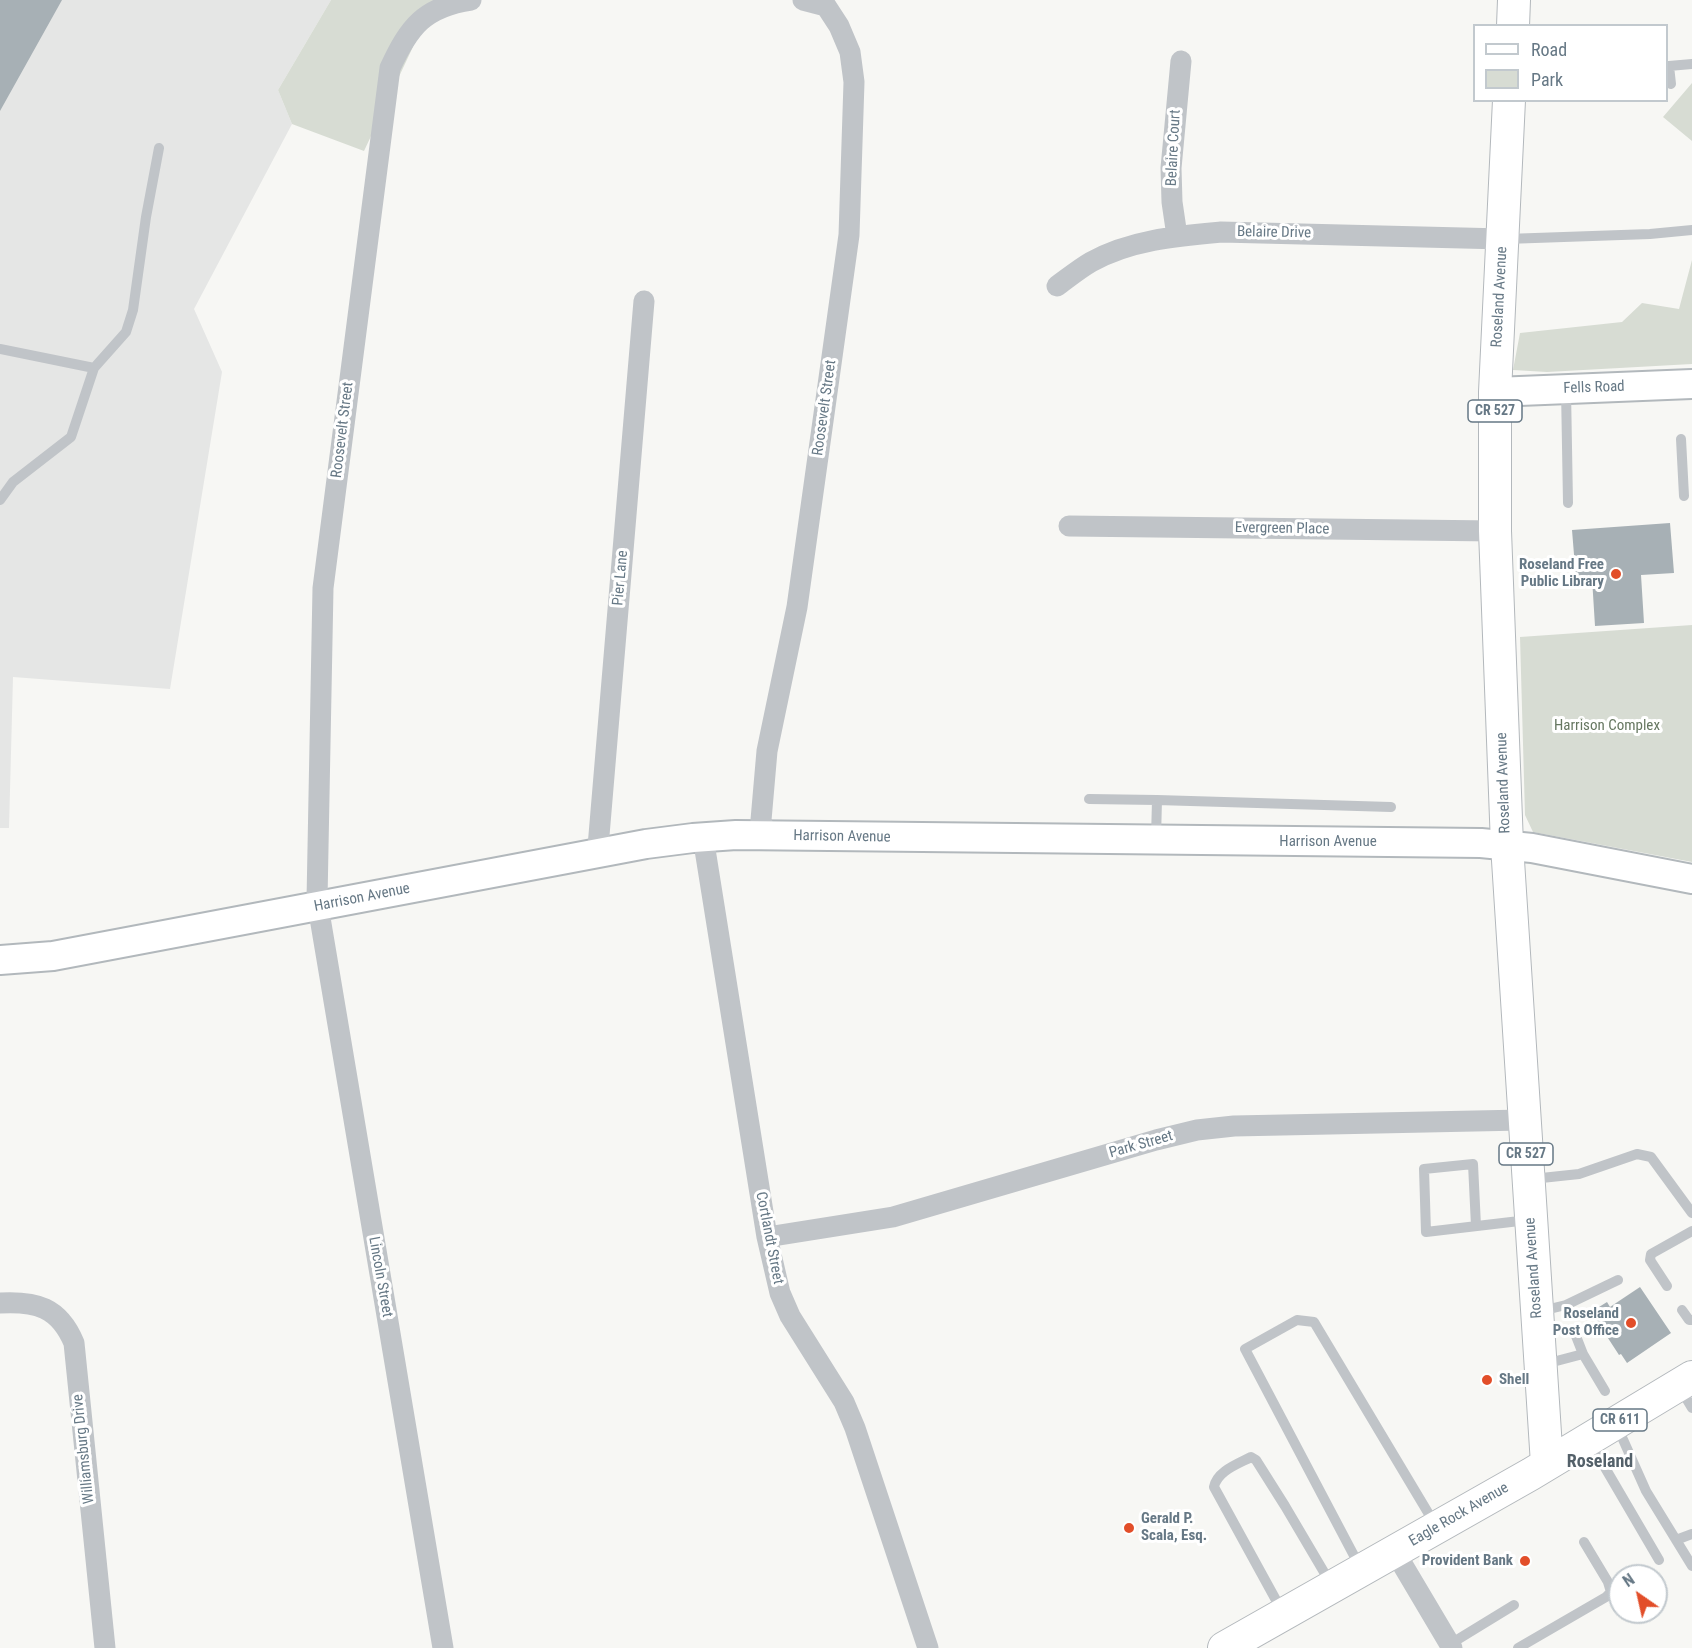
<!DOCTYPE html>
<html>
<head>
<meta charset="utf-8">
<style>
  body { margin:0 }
  #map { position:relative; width:1692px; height:1648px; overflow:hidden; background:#f7f7f4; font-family:"Roboto Condensed",sans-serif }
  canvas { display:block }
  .legend { position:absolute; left:1473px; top:24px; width:195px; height:78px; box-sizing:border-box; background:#fff; border:2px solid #c2c9ce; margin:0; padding:8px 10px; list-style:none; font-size:18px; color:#667885 }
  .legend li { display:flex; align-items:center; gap:12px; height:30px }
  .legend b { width:30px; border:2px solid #c2c9ce }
  .north { position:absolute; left:1608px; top:1564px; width:60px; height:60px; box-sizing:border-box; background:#fff; border:2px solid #c2c9ce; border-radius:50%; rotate:326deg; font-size:16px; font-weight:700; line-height:24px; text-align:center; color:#667885 }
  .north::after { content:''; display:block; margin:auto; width:21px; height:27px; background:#e24e29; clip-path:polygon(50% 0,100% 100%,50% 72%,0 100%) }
</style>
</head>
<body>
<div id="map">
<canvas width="1692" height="1648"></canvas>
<ul class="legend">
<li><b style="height:8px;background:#fff"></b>Road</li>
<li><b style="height:16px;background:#d7dcd3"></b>Park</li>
</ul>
<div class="north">N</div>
</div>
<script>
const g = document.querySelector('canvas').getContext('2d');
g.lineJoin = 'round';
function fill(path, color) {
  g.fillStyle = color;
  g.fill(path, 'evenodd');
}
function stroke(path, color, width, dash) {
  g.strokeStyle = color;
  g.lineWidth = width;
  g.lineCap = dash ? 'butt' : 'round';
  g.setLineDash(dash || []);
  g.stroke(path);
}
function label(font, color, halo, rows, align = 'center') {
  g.font = font + ' "Roboto Condensed",sans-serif';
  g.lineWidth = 6;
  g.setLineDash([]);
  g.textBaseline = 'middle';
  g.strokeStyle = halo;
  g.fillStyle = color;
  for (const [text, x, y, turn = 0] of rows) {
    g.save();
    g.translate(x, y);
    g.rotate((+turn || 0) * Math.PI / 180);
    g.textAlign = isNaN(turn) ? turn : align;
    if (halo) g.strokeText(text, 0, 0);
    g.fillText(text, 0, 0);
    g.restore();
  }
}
const built = new Path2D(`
  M 0,0 L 331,0 L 278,90 L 292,124 L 194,309 L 222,372 L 170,689 L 13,677 L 9,828 L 0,828 Z`);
const green = new Path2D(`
  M 331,0 L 435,0 L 364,151 L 292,124 L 278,90 Z
  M 1692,83 L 1692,141 L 1663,117 Z
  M 1692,260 L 1692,364 L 1547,372 L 1513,370 L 1520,333 L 1622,322 L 1642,303 L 1679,309 Z
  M 1692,625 L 1692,862 L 1533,832 L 1525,815 L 1520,637 Z`);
const building = new Path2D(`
  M 0,0 L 62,0 L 0,111 Z
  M 1670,523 L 1674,573 L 1641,575 L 1644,623 L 1595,626 L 1592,578 L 1576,579 L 1572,530 Z
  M 1640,1287 L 1671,1333 L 1627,1363 L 1621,1354 L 1619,1355 L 1591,1312 L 1607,1302 L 1610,1307 Z`);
const lane = new Path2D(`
  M 1666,66 L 1669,66 L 1671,84
  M 1669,66 L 1692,64
  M 1506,239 L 1650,234 L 1692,230
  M 0,349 L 94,368 L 71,437 L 13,482 L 0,500
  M 94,368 L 126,332 L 133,310 L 146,217 L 159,148
  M 1566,390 L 1568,503
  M 1681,439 L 1684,496
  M 1089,799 L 1157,800
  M 1156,838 L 1157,800 L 1391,807
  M 1532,1179 L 1579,1174 L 1637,1154 L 1651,1157 L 1692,1213
  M 1476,1226 L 1473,1164 L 1424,1169 L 1426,1232 L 1528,1220
  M 1667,1286 L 1650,1260 L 1651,1254 L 1692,1231
  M 1682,1310 L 1689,1320 L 1692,1320
  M 1541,1311 L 1566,1305 L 1618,1280
  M 1574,1331 L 1583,1354
  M 1545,1364 L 1583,1354 L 1605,1391
  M 1680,1388 L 1692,1408
  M 1617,1426 L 1646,1491 L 1692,1566
  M 1590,1442 L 1659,1560
  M 1676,1540 L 1692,1534
  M 1360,1567 L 1245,1349 L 1297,1320 L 1314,1322 L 1436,1526
  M 1282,1611 L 1214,1487 C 1217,1471 1238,1464 1251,1457 L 1256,1460 L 1285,1506 L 1331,1584
  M 1447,1646 L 1514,1605
  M 1518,1648 L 1606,1597 L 1611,1592 L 1608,1582 L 1584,1542`);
const street = new Path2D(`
  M 1177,236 L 1172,202 L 1171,168 L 1181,61
  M 1057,286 C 1068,278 1079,269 1091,262 C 1130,240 1177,236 1221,232 L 1503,239
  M 1069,526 L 1495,531
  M 766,836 L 761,820 L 767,751 L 797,607 L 849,235 L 854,82 L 850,52 L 839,26 L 826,6 L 803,0
  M 703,837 L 767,1237 L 780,1293 L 790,1316 L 844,1402 L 855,1428 L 928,1648
  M 596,854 L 598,847 L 644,301
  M 767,1237 L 893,1217 L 1156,1140 L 1197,1130 L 1234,1126 L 1523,1120
  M 0,1303 C 36,1301 59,1307 74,1343 L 105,1648
  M 1395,1552 L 1452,1648
  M 443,1648 L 317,900 L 323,588 L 390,68 C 409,27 424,7 471,0`);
const secondary = new Path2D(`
  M 1495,392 L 1692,384
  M 0,960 L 53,956 L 646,844 L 693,838 L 736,835 L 1481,843 L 1532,848 L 1692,879`);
const primary = new Path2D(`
  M 1513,26 L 1514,0
  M 1509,100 L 1495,392 L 1495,531 L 1507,845 L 1547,1464
  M 1224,1648 L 1531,1474 L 1692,1377`);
const markers = [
  [1616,574,6,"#e24e29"],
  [1631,1323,6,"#e24e29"],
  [1487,1380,6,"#e24e29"],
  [1129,1528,6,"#e24e29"],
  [1525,1561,6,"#e24e29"]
];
const shields = [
  [1495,411,54],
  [1526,1154,54],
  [1620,1420,54]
];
const shieldNames = [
  ["CR 527",1495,411],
  ["CR 527",1526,1154],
  ["CR 611",1620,1420]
];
const streetNames = [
  ["Belaire Court",1174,148,-87],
  ["Belaire Drive",1274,233,1],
  ["Roseland Avenue",1500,297,-87],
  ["Fells Road",1594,388,-2],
  ["Roosevelt Street",825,408,-82],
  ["Roosevelt Street",343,430,-83],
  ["Evergreen Place",1282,529,1],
  ["Pier Lane",621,578,-85],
  ["Roseland Avenue",1504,783,-92],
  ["Harrison Avenue",842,837,1],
  ["Harrison Avenue",1328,842],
  ["Harrison Avenue",362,898,-11],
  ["Park Street",1141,1145,-16],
  ["Cortlandt Street",769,1238,79],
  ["Roseland Avenue",1534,1268,-94],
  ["Lincoln Street",380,1277,80],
  ["Williamsburg Drive",84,1449,-96],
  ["Eagle Rock Avenue",1459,1515,-30]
];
const poiNames = [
  ["Roseland Free",1604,565],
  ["Public Library",1604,582],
  ["Roseland",1619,1314],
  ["Post Office",1619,1331],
  ["Shell",1499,1380,"left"],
  ["Gerald P.",1141,1519,"left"],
  ["Scala, Esq.",1141,1536,"left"],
  ["Provident Bank",1513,1561]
];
const parkNames = [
  ["Harrison Complex",1607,726]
];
const quarterNames = [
  ["Roseland",1600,1462]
];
fill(built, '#e5e6e5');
fill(green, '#d7dcd3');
fill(building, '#a7b0b5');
stroke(secondary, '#b2b8bc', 32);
stroke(primary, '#b3b8bc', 34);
stroke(lane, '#c0c4c8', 10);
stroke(street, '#c0c4c8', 21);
stroke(secondary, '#fff', 28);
stroke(primary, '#fff', 32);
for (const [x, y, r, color] of markers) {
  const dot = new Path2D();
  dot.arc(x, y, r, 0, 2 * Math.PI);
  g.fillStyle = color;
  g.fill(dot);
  stroke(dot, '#fff', 2);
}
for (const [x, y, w] of shields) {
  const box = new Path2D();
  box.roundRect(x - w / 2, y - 11, w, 22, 4.5);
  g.fillStyle = '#fff';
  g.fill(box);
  stroke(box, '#667885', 1.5);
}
label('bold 14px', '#667885', null, shieldNames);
label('15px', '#667885', '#fff', streetNames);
label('bold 15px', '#667885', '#fff', poiNames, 'right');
label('15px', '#667761', '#fff', parkNames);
label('bold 18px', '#54616a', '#fff', quarterNames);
</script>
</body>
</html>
